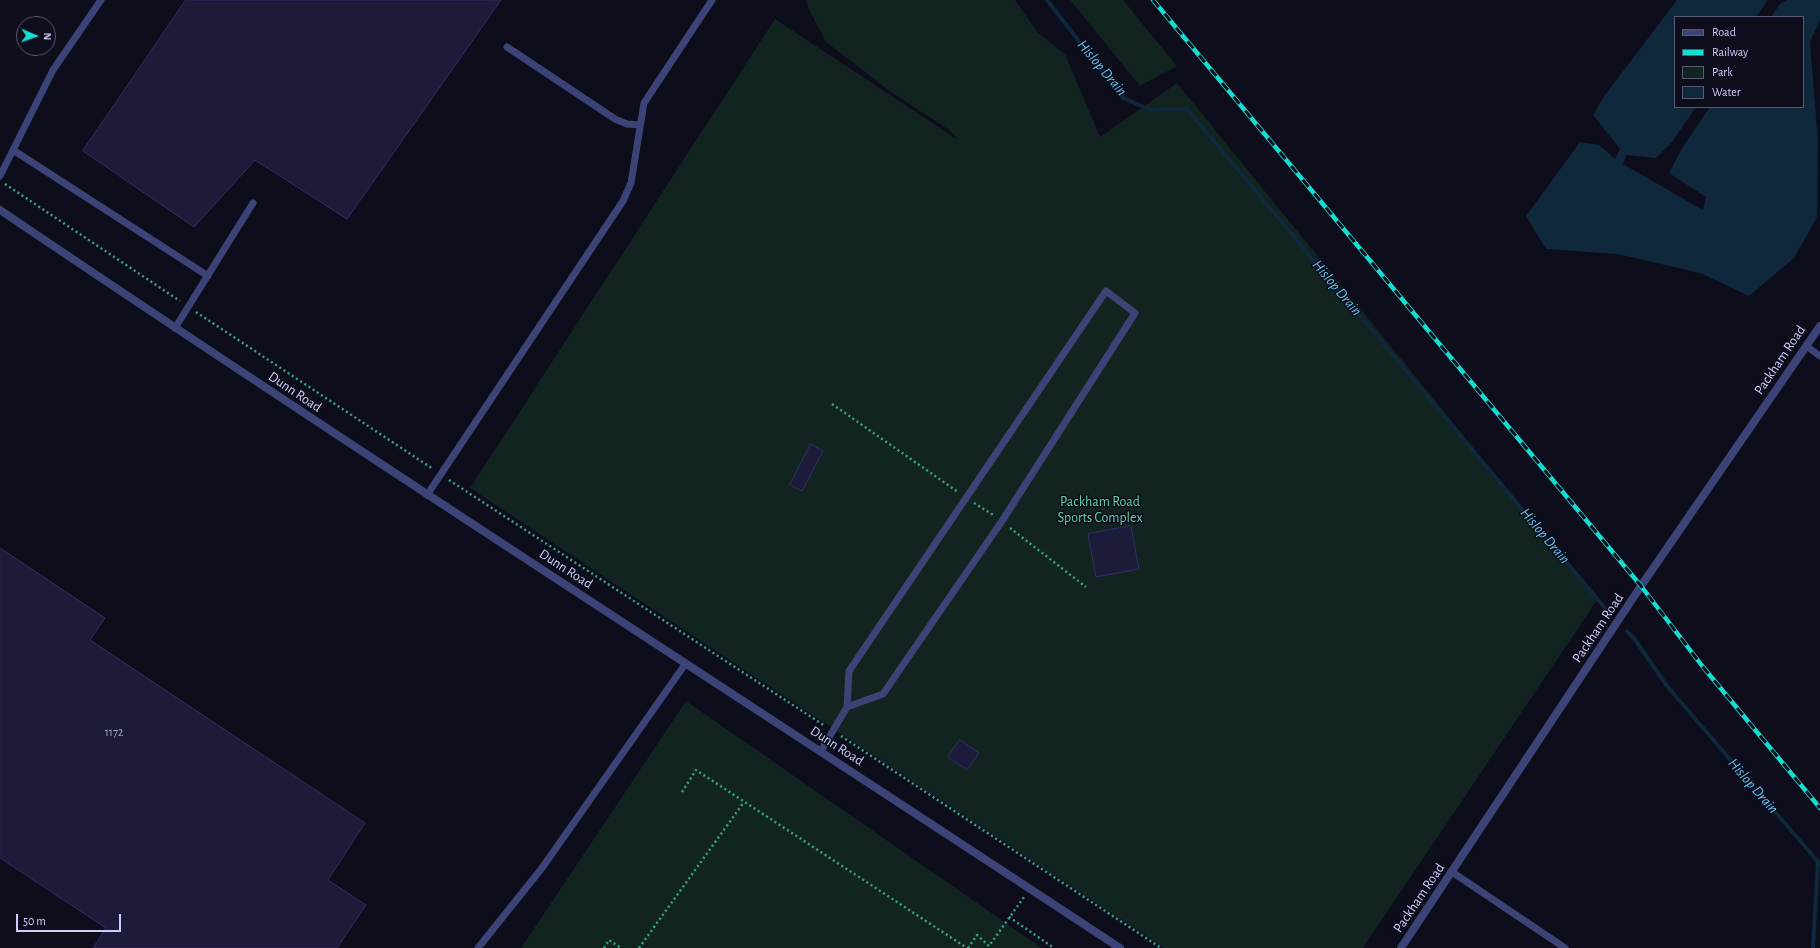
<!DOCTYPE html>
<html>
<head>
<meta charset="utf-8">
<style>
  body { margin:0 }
  #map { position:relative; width:1820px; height:948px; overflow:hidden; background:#0d0d1b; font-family:"Alegreya Sans",sans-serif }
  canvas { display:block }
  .legend { position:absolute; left:1674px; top:16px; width:130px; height:92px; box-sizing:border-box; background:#0d0d1b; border:1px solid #595a74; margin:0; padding:5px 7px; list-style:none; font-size:12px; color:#cccefa }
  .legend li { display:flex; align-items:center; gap:8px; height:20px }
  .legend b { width:20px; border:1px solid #595a74 }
  .north { position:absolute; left:16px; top:16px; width:40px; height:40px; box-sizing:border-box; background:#0d0d1b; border:1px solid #595a74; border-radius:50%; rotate:92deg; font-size:11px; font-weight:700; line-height:16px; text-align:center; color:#cccefa }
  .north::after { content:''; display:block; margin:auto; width:14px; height:18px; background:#15ddd1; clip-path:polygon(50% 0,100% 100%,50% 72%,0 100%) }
  .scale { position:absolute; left:16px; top:914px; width:105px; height:18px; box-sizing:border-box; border:2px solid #cccefa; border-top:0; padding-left:5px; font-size:12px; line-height:14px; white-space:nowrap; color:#cccefa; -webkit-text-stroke:3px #0d0d1b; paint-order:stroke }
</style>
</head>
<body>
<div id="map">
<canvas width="1820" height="948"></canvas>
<ul class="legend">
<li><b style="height:5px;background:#3c4376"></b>Road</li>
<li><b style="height:5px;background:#15ddd1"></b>Railway</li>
<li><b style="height:11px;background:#112420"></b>Park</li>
<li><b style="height:11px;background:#10283c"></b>Water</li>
</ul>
<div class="north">N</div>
<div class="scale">50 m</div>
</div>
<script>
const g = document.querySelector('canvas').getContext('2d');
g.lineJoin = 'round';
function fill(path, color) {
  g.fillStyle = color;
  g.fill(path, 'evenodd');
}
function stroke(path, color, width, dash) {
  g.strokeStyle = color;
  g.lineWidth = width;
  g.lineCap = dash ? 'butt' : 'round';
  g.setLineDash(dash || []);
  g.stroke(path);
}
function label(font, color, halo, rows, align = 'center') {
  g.font = font + ' "Alegreya Sans",sans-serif';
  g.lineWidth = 3;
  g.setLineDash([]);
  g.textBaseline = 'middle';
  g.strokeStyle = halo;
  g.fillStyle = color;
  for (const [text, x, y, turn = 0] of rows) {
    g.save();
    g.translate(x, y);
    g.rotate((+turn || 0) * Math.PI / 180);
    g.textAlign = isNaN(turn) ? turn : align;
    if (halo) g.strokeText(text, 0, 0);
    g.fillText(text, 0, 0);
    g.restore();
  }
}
const green = new Path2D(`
  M 807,0 L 1015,0 L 1037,32 L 1065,54 L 1100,137 L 1177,83 L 1597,600 L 1363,948 L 1164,948 L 470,488 L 775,19 L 958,140 L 949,130 L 891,92 L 826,42 L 808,8 Z
  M 1070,0 L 1123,0 L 1177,66 L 1140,86 Z
  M 686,701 L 1042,948 L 521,948 Z`);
const water = new Path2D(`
  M 1677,0 L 1768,0 L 1756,17 L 1675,17 L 1675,107 L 1696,107 L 1672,142 L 1656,158 L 1626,155 L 1623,164 L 1703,210 L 1706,197 L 1669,173 L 1682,148 L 1710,107 L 1803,107 L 1803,17 L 1771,17 L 1780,4 L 1787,0 L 1820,0 L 1820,20 L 1810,42 L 1818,141 L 1817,217 L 1794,258 L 1749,296 L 1700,273 L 1617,254 L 1546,249 L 1526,216 L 1580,142 L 1599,145 L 1615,159 L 1620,149 L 1593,115 L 1605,95 Z`);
const stream = new Path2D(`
  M 1047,0 L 1123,98 L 1151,110 L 1187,109 L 1609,613
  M 1627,631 L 1636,641 L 1667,686 L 1820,864
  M 1813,948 L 1818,861`);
const building = new Path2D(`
  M 186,0 L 501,0 L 347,219 L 255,160 L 194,227 L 83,151 Z
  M 811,444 L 823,451 L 802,491 L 790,485 Z
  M 1131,526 L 1139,569 L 1096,577 L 1088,534 Z
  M 0,548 L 105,618 L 90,640 L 365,823 L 328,880 L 366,905 L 337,948 L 93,948 L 106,928 L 0,858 Z
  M 960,740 L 979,753 L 967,770 L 948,757 Z`);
const path = new Path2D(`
  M 5,184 L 180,301
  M 196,312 L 433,469
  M 832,404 L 958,492
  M 449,480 L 825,726
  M 974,503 L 995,516
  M 1010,528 L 1086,587
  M 841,736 L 1161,948
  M 682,792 L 696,770 L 967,948
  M 1009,917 L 1054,948
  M 604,948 L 609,940 L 621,948
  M 639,948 L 744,802
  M 968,948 L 977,935 L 989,946 L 1024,897`);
const service = new Path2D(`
  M 507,47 L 615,119 L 627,124 L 640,125
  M 13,150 L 208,276
  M 0,176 L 53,70 L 101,0
  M 175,328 L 253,203
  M 1806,346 L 1820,356
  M 427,495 L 623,201 L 631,183 L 644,103 L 712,0
  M 821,751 L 847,707 L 849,671 L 1106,291 L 1135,313 L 1002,521 L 883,694 L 847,707
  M 1452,872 L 1565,948
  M 478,948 L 542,868 L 686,663`);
const minor = new Path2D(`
  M 0,210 C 370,460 747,702 1120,948`);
const tertiary = new Path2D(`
  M 1401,948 L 1641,586 L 1820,326`);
const rail = new Path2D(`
  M 1153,0 L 1641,586 L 1703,667 L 1820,808`);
const numberNames = [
  ["1172",114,732]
];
const streetNames = [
  ["Packham Road",1780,360,-56],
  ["Dunn Road",295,392,34],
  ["Dunn Road",566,569,33],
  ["Packham Road",1598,628,-56],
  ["Dunn Road",837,746,33],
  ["Packham Road",1419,898,-56]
];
const parkNames = [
  ["Packham Road",1100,502],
  ["Sports Complex",1100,518]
];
const waterNames = [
  ["Hislop Drain",1102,68,50],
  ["Hislop Drain",1337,288,50],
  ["Hislop Drain",1545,536,50],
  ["Hislop Drain",1753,786,49]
];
fill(green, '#112420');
fill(water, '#10283c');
stroke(stream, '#10283c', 4);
fill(building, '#1c1b3a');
stroke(building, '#312f64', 1);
stroke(path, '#38a28b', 2.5, [2, 3]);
stroke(service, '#3c4376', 7);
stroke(minor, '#3c4376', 8);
stroke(tertiary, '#3c4376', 8);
stroke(rail, '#15ddd1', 4.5);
stroke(rail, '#0d0d1b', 3, [9]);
label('12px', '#a0a1ca', null, numberNames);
label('14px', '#cccefa', '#0d0d1b', streetNames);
label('14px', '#60d2a3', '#0d0d1b', parkNames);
label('italic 15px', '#64c5f0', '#0d0d1b', waterNames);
</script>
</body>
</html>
